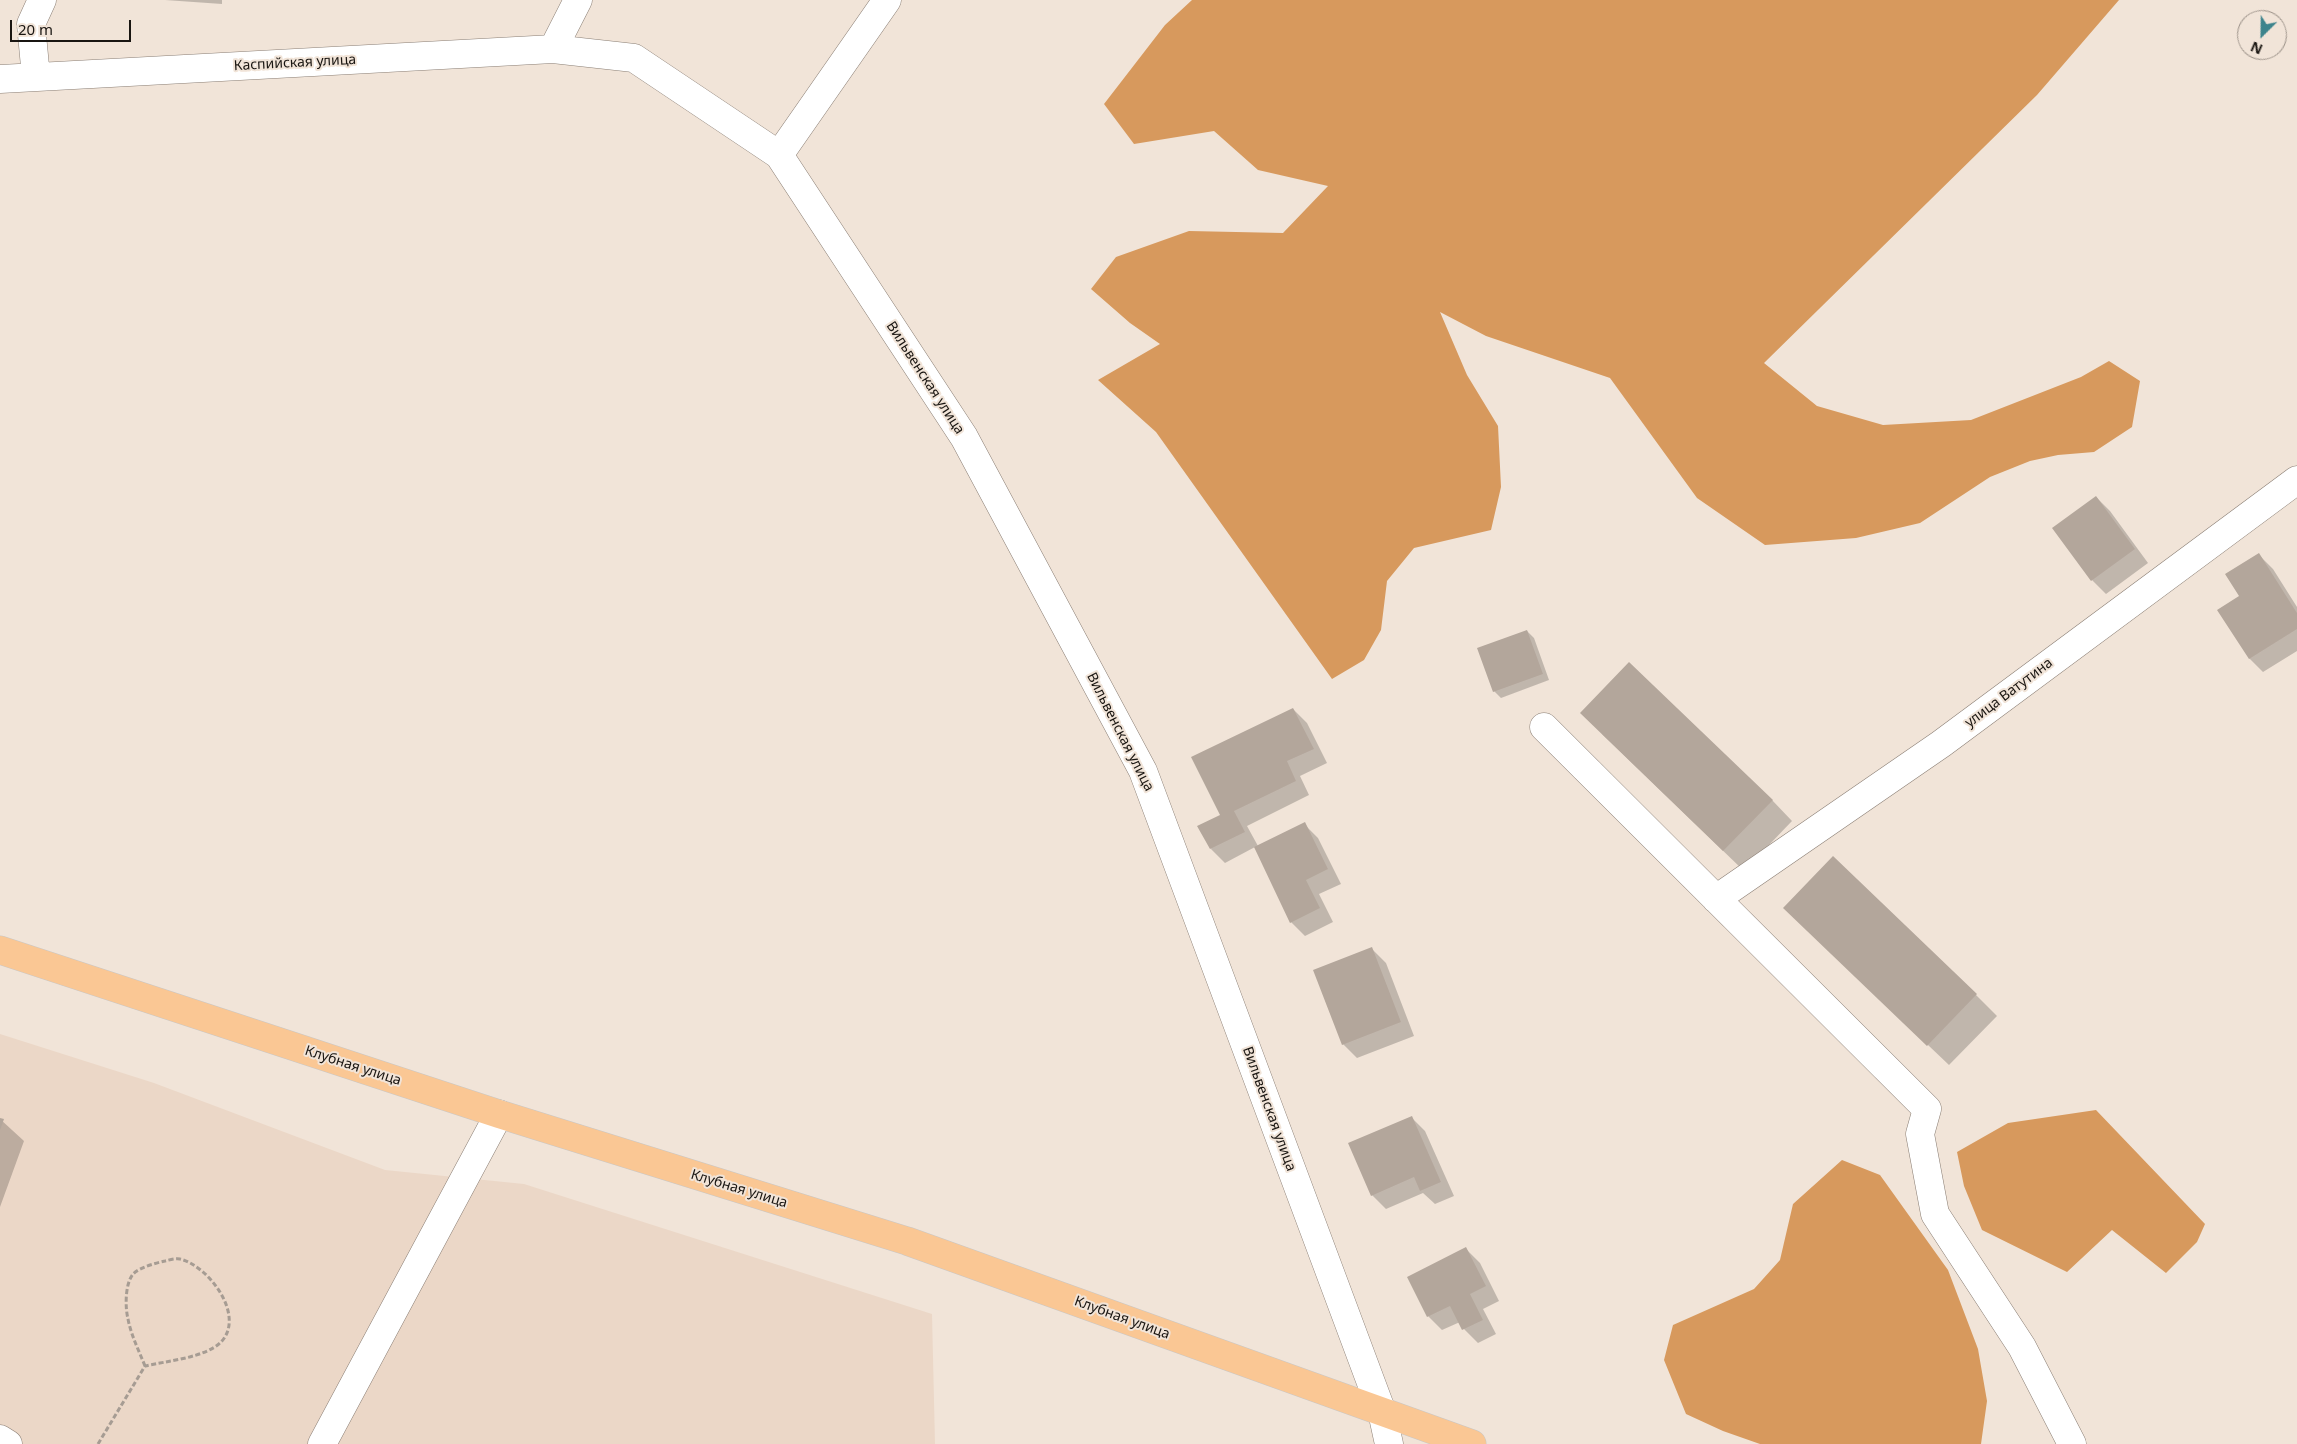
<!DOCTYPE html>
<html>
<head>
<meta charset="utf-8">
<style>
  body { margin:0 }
  #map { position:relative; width:2297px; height:1444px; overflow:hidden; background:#f1e4d8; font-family:"Noto Sans",sans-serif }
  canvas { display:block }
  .north { position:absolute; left:2237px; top:10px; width:50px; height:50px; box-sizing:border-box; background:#f1e4d8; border:1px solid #9b9188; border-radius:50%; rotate:203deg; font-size:14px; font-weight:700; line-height:20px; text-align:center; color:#191511 }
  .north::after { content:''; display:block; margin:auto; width:18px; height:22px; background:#3d848c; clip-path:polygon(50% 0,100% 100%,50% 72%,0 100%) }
  .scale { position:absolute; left:10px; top:20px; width:121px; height:22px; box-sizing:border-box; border:2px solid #191511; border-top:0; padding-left:6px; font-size:15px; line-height:18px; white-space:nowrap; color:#191511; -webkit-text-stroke:4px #f1e4d8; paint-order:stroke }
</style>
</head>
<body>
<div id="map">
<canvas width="2297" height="1444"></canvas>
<div class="north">N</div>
<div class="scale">20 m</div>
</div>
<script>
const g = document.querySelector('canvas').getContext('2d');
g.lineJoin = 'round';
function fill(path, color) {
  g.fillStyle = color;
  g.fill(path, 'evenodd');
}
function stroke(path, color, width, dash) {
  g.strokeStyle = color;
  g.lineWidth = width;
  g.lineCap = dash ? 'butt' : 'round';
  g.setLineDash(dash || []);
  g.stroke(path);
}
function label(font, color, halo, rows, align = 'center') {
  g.font = font + ' "Noto Sans",sans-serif';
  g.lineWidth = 4;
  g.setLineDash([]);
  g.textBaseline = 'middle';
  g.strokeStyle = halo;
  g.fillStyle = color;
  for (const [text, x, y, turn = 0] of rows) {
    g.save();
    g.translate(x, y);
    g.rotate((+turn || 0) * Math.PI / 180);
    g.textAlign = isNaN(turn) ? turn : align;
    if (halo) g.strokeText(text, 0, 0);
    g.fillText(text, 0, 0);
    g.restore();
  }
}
const built = new Path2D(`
  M 0,1034 L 154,1083 L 385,1170 L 524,1184 L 932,1314 L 935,1444 L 0,1444 Z`);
const forest = new Path2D(`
  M 1192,0 L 2119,0 L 2037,95 L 1764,363 L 1817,406 L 1883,425 L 1971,420 L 2081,377 L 2109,361 L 2140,381 L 2132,427 L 2094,452 L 2058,455 L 2030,461 L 1990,477 L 1920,523 L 1856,538 L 1765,545 L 1697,498 L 1610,378 L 1486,336 L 1440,312 L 1467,375 L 1498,426 L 1501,487 L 1491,530 L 1414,548 L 1387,581 L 1381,630 L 1364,660 L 1332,679 L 1156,432 L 1098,380 L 1160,344 L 1130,323 L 1091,289 L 1116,257 L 1189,231 L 1283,233 L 1328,186 L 1258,170 L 1214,131 L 1134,144 L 1104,104 L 1165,25 Z
  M 2096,1110 L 2205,1224 L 2197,1242 L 2166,1273 L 2112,1230 L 2067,1272 L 1982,1230 L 1964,1186 L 1957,1152 L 2008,1123 Z
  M 1842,1160 L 1880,1175 L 1948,1270 L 1978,1349 L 1987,1401 L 1981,1444 L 1760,1444 L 1723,1431 L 1686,1414 L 1664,1360 L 1673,1325 L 1754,1289 L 1780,1260 L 1793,1204 Z`);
const shadow = new Path2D(`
  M 165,0 L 222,0 L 222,4 Z
  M 2096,497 L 2110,511 L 2148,563 L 2106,594 L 2092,580 Z
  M 2259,555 L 2273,569 L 2297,607 L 2297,651 L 2263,672 L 2249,658 L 2240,597 Z
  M 1527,631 L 1534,638 L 1549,680 L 1501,698 L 1494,691 Z
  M 1293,709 L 1307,723 L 1327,763 L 1300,776 L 1309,795 L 1247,826 L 1258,846 L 1304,824 L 1318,838 L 1341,884 L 1319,894 L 1333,922 L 1305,936 L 1291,922 L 1255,847 L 1225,863 L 1211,849 L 1221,815 Z
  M 1602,734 L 1772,800 L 1792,821 L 1744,871 Z
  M 1806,929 L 1976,995 L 1997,1016 L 1949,1065 Z
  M 1372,949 L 1386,963 L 1414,1036 L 1357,1058 L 1343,1044 Z
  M 1411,1117 L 1425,1131 L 1454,1196 L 1435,1204 L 1423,1193 L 1386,1209 L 1372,1195 Z
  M 0,1119 L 24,1141 L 0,1207 Z
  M 1466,1249 L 1480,1263 L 1499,1301 L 1483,1309 L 1496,1334 L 1478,1343 L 1464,1329 L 1460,1322 L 1442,1330 L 1428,1316 Z`);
const building = new Path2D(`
  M 2096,496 L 2135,549 L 2091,581 L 2052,528 Z
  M 2259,553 L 2297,613 L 2297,629 L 2249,659 L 2217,610 L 2239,596 L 2225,574 Z
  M 1527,630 L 1543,674 L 1493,692 L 1477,648 Z
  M 1629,662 L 1773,800 L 1723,851 L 1580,713 Z
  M 1293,708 L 1314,749 L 1287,761 L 1296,781 L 1234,811 L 1245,832 L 1210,849 L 1197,826 L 1220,815 L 1191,757 Z
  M 1305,822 L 1328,869 L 1306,880 L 1320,908 L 1290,923 L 1254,847 Z
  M 1833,856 L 1977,994 L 1927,1046 L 1783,908 Z
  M 1372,947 L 1401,1022 L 1342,1045 L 1313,970 Z
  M 1412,1116 L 1441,1182 L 1420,1191 L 1414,1177 L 1371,1196 L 1348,1143 Z
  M 0,1118 L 4,1119 L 0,1130 Z
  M 1466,1247 L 1486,1286 L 1470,1294 L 1483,1320 L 1462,1330 L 1450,1306 L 1427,1317 L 1407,1277 Z`);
const path = new Path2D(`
  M 98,1444 L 145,1366 C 166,1361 205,1358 221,1342 C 246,1316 209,1266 180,1259 C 176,1258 169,1260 165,1261 C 156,1263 140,1267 133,1274 C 125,1284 125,1307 128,1319 C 131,1335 139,1351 145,1366`);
const minor = new Path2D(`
  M 553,49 L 578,0
  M 36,77 L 31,24 L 42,0
  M 0,79 L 553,49 L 634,58 L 779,155 L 964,437 L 1143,771 L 1382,1412 L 1389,1444
  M 779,155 L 887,0
  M 1544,727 L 1927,1109 L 1920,1134 L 1935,1214 L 2022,1347 L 2072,1444
  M 1716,899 L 1941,744 L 2297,480
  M 0,1439 L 8,1444
  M 322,1444 L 499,1114`);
const major = new Path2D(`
  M 0,950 L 499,1114 L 907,1241 L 1472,1444`);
const streetNames = [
  ["Каспийская улица",295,63,-3],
  ["Вильвенская улица",925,378,57],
  ["улица Ватутина",2009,693,-37],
  ["Вильвенская улица",1120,732,63],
  ["Клубная улица",353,1066,18],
  ["Вильвенская улица",1269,1109,70],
  ["Клубная улица",739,1189,17],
  ["Клубная улица",1122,1318,20]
];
fill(built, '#ebd7c7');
fill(forest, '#d7995d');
fill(shadow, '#0003');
fill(building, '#b3a69b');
stroke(minor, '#8a7e74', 29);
stroke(major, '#c8c7c6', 29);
stroke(path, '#a69c93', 3, [5, 2.5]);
stroke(minor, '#fff', 28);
stroke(major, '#fac794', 28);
label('14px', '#191511', '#f1e4d8', streetNames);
</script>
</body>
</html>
